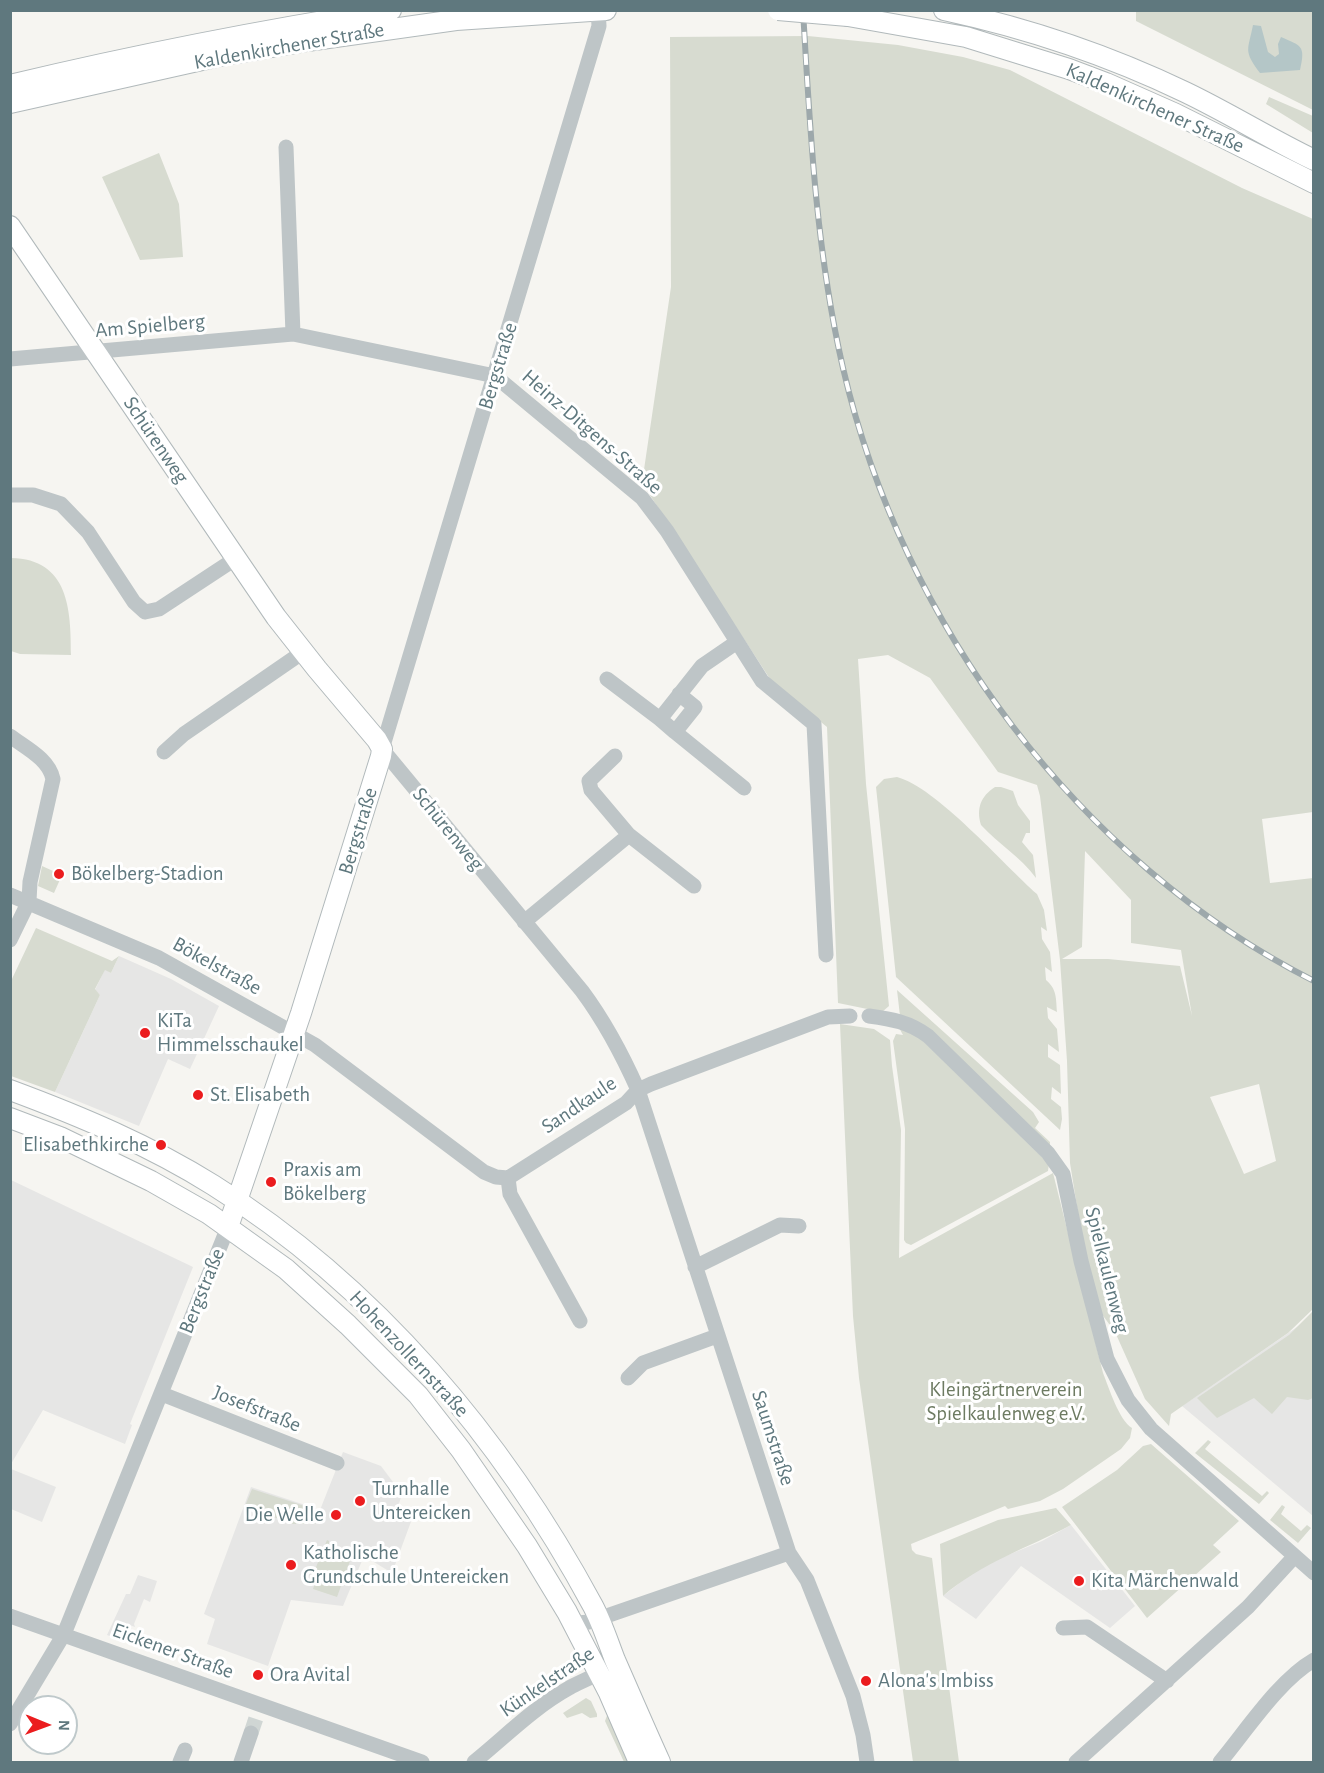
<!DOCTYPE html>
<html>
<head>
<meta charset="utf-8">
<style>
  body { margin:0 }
  #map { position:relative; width:1324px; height:1773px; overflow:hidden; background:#f6f5f1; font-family:"Alegreya Sans",sans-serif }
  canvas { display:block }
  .frame { position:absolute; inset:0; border:12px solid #5f787e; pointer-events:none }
  .north { position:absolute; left:18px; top:1695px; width:60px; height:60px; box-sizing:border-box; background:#fff; border:2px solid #bfc9cb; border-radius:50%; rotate:91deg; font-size:16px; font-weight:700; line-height:24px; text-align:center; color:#5f787e }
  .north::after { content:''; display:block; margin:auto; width:21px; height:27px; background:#eb1c1e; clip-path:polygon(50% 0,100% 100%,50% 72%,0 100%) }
</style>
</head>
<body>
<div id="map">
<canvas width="1324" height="1773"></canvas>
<div class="frame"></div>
<div class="north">N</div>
</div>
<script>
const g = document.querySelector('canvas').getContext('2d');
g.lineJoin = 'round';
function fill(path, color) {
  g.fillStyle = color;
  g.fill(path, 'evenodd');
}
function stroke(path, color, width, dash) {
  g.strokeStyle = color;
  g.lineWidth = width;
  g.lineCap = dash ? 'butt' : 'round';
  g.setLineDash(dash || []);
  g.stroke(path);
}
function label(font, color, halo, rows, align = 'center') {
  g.font = font + ' "Alegreya Sans",sans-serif';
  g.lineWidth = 6;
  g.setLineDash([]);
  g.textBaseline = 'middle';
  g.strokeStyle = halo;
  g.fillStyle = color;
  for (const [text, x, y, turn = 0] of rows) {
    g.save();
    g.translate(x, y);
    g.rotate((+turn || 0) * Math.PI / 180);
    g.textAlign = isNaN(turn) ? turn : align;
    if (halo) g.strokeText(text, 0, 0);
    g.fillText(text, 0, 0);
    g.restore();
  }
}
const built = new Path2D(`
  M 119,956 L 171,979 L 219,1006 L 190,1069 L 168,1059 L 139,1126 L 55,1092 L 100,995 L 95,990 L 105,969 L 111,973 Z
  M 11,1180 L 193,1267 L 130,1424 L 132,1425 L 125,1444 L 43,1410 L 11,1464 Z
  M 1313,1316 L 1313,1516 L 1182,1406 Z
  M 343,1452 L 381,1466 L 402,1494 L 396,1513 L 412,1519 L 392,1573 L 364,1556 L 343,1606 L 291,1600 L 268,1666 L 207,1644 L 215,1619 L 204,1614 L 251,1487 L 320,1510 Z
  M 11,1469 L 56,1487 L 42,1522 L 11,1509 Z
  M 1071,1525 L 1135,1606 L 1110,1628 L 1021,1566 L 976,1619 L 943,1596 L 971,1574 L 991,1562 L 1042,1541 Z
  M 138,1575 L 157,1581 L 150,1602 L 144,1599 L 134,1624 L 135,1627 L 127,1624 L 121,1640 L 107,1635 L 126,1594 L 130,1594 Z`);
const green = new Path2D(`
  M 1136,11 L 1313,11 L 1313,110 L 1136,21 Z
  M 808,36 L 898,45 L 963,57 L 1010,70 L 1242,188 L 1313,219 L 1313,812 L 1262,819 L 1270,883 L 1313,878 L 1313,1309 L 1288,1333 L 1171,1414 L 1169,1426 L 1145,1399 L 1115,1332 L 1101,1313 L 1082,1238 L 1070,1163 L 1067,1061 L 1060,960 L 1040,796 L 1037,785 L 998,772 L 930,678 L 888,655 L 858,659 L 866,784 L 889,1006 L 882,1012 L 838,1003 L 827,727 L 772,682 L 642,483 L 671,287 L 670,37 ZM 1085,851 L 1131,900 L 1131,943 L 1181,950 L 1192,1016 L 1180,966 L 1108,959 L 1062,959 L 1082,947 ZM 1259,1084 L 1276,1161 L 1244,1174 L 1210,1097 Z
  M 1269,97 L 1313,116 L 1313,133 L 1266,104 Z
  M 159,153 L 179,204 L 183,257 L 140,260 L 102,177 Z
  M 11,558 C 69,559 71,610 71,655 L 20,654 L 11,651 Z
  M 897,777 C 936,787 1004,865 1037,894 L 1044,910 L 1047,931 L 1041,927 L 1042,939 L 1050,952 L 1052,972 L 1045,967 L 1046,980 C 1057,989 1056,999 1057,1012 L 1047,1007 L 1048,1018 L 1057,1029 L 1059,1052 L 1048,1044 L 1048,1057 L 1060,1065 L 1061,1094 L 1052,1087 L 1051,1099 L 1061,1107 L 1062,1119 L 1060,1130 L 896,977 L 876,787 L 884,779 Z
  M 995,787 L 1001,787 L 1013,791 L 1018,805 L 1030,821 L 1030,833 L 1026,833 L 1022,842 L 1033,855 L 1036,878 C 1021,857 998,844 981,825 C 976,808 981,796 995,787 Z
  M 42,866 L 62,875 L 54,893 L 38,886 Z
  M 36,928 L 112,961 L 119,956 L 111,973 L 105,970 L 95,989 L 100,995 L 55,1092 L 11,1076 L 11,981 Z
  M 897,990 L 1033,1112 L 1039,1122 L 1035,1128 L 1050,1142 L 1050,1146 L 900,1016 Z
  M 840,1024 L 874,1029 L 890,1040 L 892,1066 L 901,1130 L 899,1258 L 1053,1173 L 1103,1373 C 1109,1388 1119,1420 1132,1428 L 1130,1438 L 1121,1449 L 1063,1489 L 1040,1501 L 1008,1509 L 1005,1506 L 911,1544 L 912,1550 L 916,1554 L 932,1558 L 959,1762 L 913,1762 L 859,1378 L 853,1316 Z
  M 897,1024 L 913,1031 L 1049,1164 L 1048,1171 L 911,1245 L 906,1243 L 904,1240 L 905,1129 L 893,1041 L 896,1034 L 903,1035 Z
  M 1313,1311 L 1313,1398 L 1308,1400 L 1287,1397 L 1272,1414 L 1254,1398 L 1217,1418 L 1197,1398 L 1289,1335 Z
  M 1208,1440 L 1211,1442 L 1205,1449 L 1262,1496 L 1267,1491 L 1269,1493 L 1259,1504 L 1195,1453 Z
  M 1151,1444 L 1239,1521 L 1213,1545 L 1221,1552 L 1147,1618 L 1062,1507 L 1117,1470 L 1143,1446 Z
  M 252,1489 L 320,1511 L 315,1524 L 292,1524 L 245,1506 Z
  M 1282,1505 L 1285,1507 L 1281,1514 L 1301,1531 L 1307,1525 L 1311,1528 L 1298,1543 L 1270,1520 Z
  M 1056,1508 L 1071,1525 C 1028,1548 981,1563 943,1596 L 940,1544 L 998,1520 Z
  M 327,1540 L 329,1541 L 329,1544 L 353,1553 L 337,1597 L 313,1589 L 315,1583 L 310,1582 Z
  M 586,1698 L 591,1701 L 597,1714 L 597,1717 L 590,1718 L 582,1713 L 567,1718 L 563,1713 Z
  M 608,1713 L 630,1762 L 624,1762 L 605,1721 Z`);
const water = new Path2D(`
  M 1253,25 L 1261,26 L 1268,52 L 1275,57 L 1279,54 L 1278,44 L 1281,37 C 1301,46 1306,45 1300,70 L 1260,73 C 1243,50 1248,51 1253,25 Z`);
const minorTunnel = new Path2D(`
  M 251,1733 L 256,1718`);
const minor = new Path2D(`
  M 598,10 L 599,26 L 382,749 L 582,991 C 605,1022 622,1054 638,1090 L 789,1553 L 807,1580 L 853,1696 L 863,1735 L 867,1762
  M 286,147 L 293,334
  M 10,359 L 293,334 L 495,376 L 642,498 L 667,531 L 762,681 L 814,724 L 826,955
  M 10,495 L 33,495 L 61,504 L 88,532 L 134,602 L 145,612 L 159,609 L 235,559
  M 607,679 L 660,719
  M 679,694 L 695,707 L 675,732 L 660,719 L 702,666 L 737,642
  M 675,732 L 744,788
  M 10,736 C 26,748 49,759 53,779 L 30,882 L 29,901 L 10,940
  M 164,752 L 184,734 L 303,652
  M 615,756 L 589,781 L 591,790 L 629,835 L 694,886
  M 10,895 L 159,958 L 315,1045 L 484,1172 L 496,1177 L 508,1178
  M 524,922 L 629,835
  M 869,1016 C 892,1019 909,1022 928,1036 L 1048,1153 L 1063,1174 L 1081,1261 L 1107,1359 L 1128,1400 L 1151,1429 L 1314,1573
  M 508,1178 L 626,1103 L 638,1090 L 651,1084 L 828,1017 L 850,1016
  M 508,1178 L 510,1194 L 580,1321
  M 695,1267 L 780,1225 L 799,1226
  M 628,1378 L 643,1363 L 717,1336
  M 162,1394 L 337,1463
  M 10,1616 L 422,1762
  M 572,1621 L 578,1623 L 589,1622 L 789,1553
  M 1063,1628 L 1087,1627 L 1167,1681
  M 10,1724 L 64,1634 L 228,1227
  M 180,1762 L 185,1750
  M 241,1762 L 251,1733
  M 474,1762 C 505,1737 533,1708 569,1688 C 584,1679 606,1674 614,1658
  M 1076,1762 L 1248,1607 L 1294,1557
  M 1220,1762 C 1246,1731 1279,1680 1314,1660`);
const major = new Path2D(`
  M 944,10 C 1027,28 1108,55 1185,92 C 1229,113 1270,139 1314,160
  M 848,16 L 966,37 L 1069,69 L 1106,83 L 1176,114 L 1314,183
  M 10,85 C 136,55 263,30 391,10
  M 10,103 L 220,56 L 307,41 L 456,20 L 606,10
  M 10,226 L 276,617 L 317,669 L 377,740 L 382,749 L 381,756 L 301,1013 L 228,1227
  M 10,1090 C 80,1116 149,1145 213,1185 C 375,1286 503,1439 593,1606 C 602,1623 608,1642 615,1660 C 630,1694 645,1729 660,1762
  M 10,1118 L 60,1137 L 151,1181 L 209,1214 L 286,1269 L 348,1325 L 418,1395 L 461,1450 L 527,1546 L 567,1612 L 609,1693 L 639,1762`);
const rail = new Path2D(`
  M 803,10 C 810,130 816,251 843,368 C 902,624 1078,861 1314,981`);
const majorBridge = new Path2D(`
  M 778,10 L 848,16`);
const markers = [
  [59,874,6,"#eb1c1e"],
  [145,1033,6,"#eb1c1e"],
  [198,1095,6,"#eb1c1e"],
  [161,1145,6,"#eb1c1e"],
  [271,1182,6,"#eb1c1e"],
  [360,1501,6,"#eb1c1e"],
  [336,1515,6,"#eb1c1e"],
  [291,1565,6,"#eb1c1e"],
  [1079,1581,6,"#eb1c1e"],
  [258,1675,6,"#eb1c1e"],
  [866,1681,6,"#eb1c1e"]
];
const streetNames = [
  ["Kaldenkirchener Straße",289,46,-10],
  ["Kaldenkirchener Straße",1155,108,24],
  ["Am Spielberg",150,326,-5],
  ["Bergstraße",498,366,-73],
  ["Heinz-Ditgens-Straße",592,432,41],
  ["Schürenweg",156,440,56],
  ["Schürenweg",448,829,51],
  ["Bergstraße",358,831,-73],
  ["Bökelstraße",217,966,29],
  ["Sandkaule",579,1105,-34],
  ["Spielkaulenweg",1107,1270,76],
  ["Bergstraße",202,1291,-68],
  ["Hohenzollernstraße",409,1354,47],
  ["Josefstraße",257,1409,22],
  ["Saumstraße",773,1438,72],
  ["Eickener Straße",173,1651,20],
  ["Künkelstraße",547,1682,-34]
];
const poiNames = [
  ["Bökelberg-Stadion",71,874],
  ["KiTa",157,1021],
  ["Himmelsschaukel",157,1045],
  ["St. Elisabeth",210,1095],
  ["Elisabethkirche",149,1145,"right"],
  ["Praxis am",283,1170],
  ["Bökelberg",283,1194],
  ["Turnhalle",372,1489],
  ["Untereicken",372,1513],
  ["Die Welle",324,1515,"right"],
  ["Katholische",303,1553],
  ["Grundschule Untereicken",303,1577],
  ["Kita Märchenwald",1091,1581],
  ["Ora Avital",270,1675],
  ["Alona's Imbiss",878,1681]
];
const parkNames = [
  ["Kleingärtnerverein",1006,1390],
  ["Spielkaulenweg e.V.",1006,1414]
];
fill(built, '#e6e6e5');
fill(green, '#d7dbd0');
fill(water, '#b4c6c7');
stroke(minorTunnel, '#d0d6d4', 15, [15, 8]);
stroke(major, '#b1b9bb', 22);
stroke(minor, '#bec5c7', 15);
stroke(major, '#fff', 20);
stroke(rail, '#9da8ab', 6);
stroke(rail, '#fff', 4, [11]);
stroke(majorBridge, '#b1b9bb', 22, []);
stroke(majorBridge, '#fff', 20);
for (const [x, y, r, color] of markers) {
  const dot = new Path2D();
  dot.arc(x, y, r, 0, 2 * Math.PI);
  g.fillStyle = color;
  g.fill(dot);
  stroke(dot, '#fff', 2);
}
label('21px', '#5f787e', '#fff', streetNames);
label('21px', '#5f787e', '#fff', poiNames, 'left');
label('21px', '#6d7b62', '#fff', parkNames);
</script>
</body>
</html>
